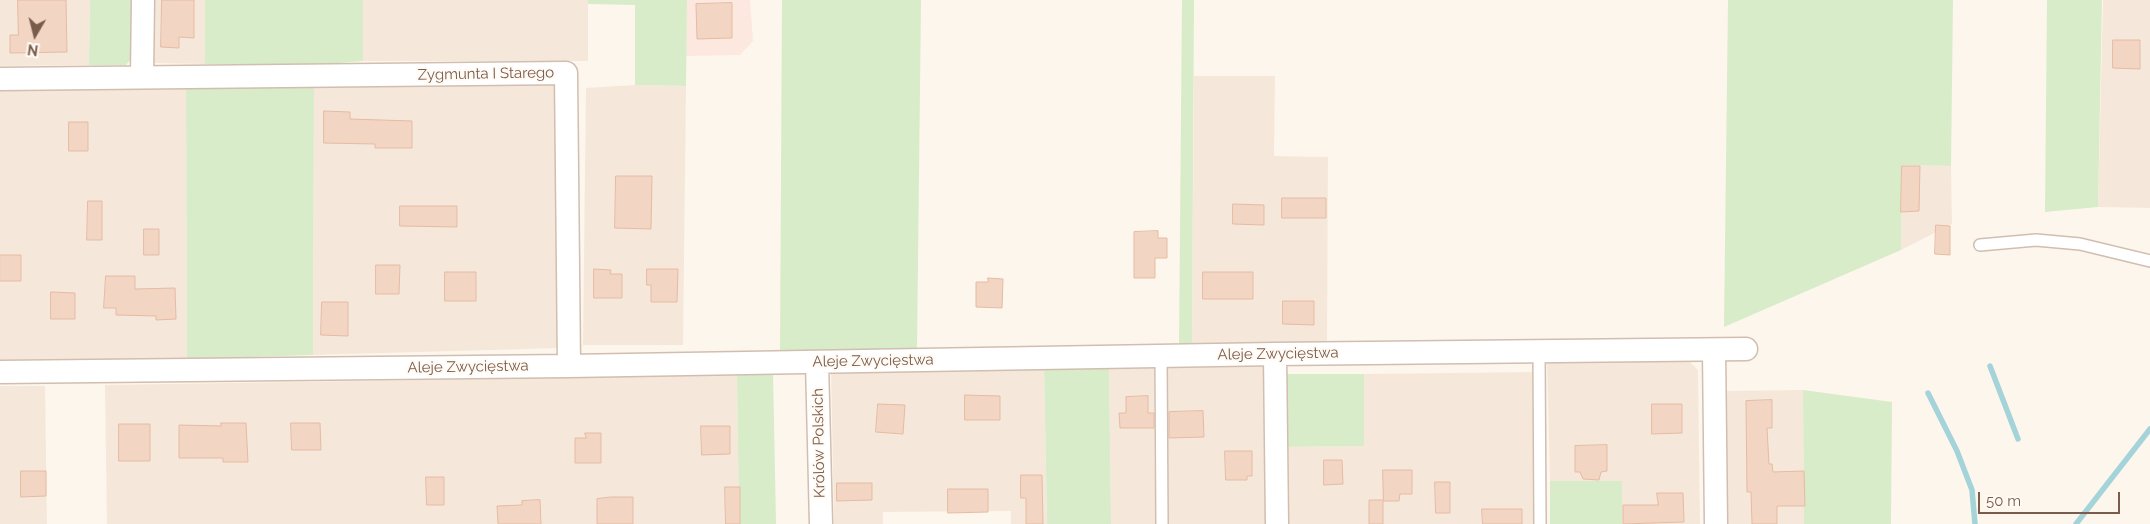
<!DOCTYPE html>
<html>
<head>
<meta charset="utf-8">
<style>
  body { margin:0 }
  #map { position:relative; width:2150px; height:524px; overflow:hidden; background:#fdf6ec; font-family:Raleway,sans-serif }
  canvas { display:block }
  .north { position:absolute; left:10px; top:10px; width:50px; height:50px; -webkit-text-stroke:4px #fffaf3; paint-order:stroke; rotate:188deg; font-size:14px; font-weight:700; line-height:20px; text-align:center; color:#7a5c4d }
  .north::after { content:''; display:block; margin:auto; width:18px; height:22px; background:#7a5c4d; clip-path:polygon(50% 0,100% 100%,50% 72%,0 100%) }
  .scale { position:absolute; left:1978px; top:492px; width:142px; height:22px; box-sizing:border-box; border:2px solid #7a5c4d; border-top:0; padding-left:6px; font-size:15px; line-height:18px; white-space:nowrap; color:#7a5c4d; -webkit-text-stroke:4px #fffaf3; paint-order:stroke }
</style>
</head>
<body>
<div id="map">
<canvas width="2150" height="524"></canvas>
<div class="north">N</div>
<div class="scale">50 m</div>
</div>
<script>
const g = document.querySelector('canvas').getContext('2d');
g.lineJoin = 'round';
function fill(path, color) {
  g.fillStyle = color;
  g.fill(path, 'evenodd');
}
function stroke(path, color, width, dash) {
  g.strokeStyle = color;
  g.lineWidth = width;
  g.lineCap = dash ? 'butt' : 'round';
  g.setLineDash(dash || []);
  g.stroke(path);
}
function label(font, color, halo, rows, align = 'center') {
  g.font = font + ' Raleway,sans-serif';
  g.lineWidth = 4;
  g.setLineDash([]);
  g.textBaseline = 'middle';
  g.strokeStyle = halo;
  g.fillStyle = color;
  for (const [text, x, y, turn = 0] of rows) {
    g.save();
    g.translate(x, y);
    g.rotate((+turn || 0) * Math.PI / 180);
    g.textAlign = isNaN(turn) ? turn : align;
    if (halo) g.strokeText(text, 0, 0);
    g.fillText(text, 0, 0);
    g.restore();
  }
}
const residential = new Path2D(`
  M 0,0 L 90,0 L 89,65 L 0,66 Z
  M 154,0 L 205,0 L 205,64 L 153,63 Z
  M 363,0 L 588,0 L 588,61 L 363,61 Z
  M 2103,0 L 2150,0 L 2150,208 L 2098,207 Z
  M 1194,76 L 1275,76 L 1274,156 L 1328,157 L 1327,346 L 1192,345 Z
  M 561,82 L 561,348 L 313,355 L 314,85 Z
  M 635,85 L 686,86 L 683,345 L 583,345 L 586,88 Z
  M 186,88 L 187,359 L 0,361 L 0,90 Z
  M 1902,165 L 1951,166 L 1952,224 L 1901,250 Z
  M 1684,356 L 1698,370 L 1700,524 L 1622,524 L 1622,481 L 1550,481 L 1547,357 Z
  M 1267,362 L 1269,524 L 1111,524 L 1109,366 L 1154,365 L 1155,498 L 1168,498 L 1166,363 Z
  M 1044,366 L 1047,524 L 1011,524 L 1011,511 L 883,512 L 883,524 L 834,524 L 831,370 Z
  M 1534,372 L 1535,524 L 1284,524 L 1283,447 L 1364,446 L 1364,374 Z
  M 737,375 L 739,524 L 107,524 L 105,385 Z
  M 0,386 L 45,386 L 47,524 L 0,524 Z
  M 1803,390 L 1804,524 L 1728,524 L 1726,391 Z`);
const commercial = new Path2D(`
  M 687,0 L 750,0 L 753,41 L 740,55 L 686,56 Z`);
const green = new Path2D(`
  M 90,0 L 136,0 L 132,58 L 126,65 L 89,65 Z
  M 205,0 L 363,0 L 363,61 L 315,65 L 205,64 Z
  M 588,0 L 687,0 L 686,86 L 635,85 L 635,5 L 588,4 Z
  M 782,0 L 921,0 L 917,350 L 780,354 Z
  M 1182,0 L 1194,0 L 1192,345 L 1179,347 Z
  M 1728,0 L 1953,0 L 1951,166 L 1902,165 L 1901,250 L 1724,327 Z
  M 2047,0 L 2102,0 L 2098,207 L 2045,212 Z
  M 314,85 L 313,355 L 187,359 L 186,88 Z
  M 1044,366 L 1109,366 L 1111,524 L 1047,524 Z
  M 773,372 L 776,524 L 739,524 L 737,375 Z
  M 1283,374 L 1364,374 L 1364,446 L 1283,447 Z
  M 1803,390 L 1892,402 L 1891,524 L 1804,524 Z
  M 1550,481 L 1622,481 L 1622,524 L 1550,524 Z`);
const stream = new Path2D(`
  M 1990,366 L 2018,439
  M 1928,393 L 1957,451 L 1972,490 L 1975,524
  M 2076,524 L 2150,429`);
const building = new Path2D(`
  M 18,0 L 66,0 L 67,52 L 10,53 L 10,35 L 18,35 Z
  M 162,0 L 194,0 L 194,38 L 179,37 L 179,48 L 161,47 Z
  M 732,3 L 732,38 L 697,39 L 696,4 Z
  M 2113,40 L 2140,40 L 2140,69 L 2113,68 Z
  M 324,111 L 350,112 L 350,119 L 412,121 L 412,148 L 375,148 L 375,144 L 324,143 Z
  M 69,122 L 88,122 L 88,151 L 69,151 Z
  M 1902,166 L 1920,166 L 1919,211 L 1901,212 Z
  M 616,176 L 652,176 L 651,229 L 615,228 Z
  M 1282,198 L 1326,198 L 1326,218 L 1282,218 Z
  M 88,201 L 102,201 L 102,240 L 87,240 Z
  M 1233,204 L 1264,205 L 1264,225 L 1233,224 Z
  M 400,206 L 457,206 L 457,227 L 400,226 Z
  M 1936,225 L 1950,226 L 1950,255 L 1935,254 Z
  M 144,229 L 159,229 L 159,255 L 144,255 Z
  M 1158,231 L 1158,238 L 1167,238 L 1167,258 L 1155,258 L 1155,278 L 1134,278 L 1134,232 Z
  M 0,255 L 21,255 L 21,281 L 0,281 Z
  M 376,265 L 400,265 L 399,294 L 376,294 Z
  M 594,269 L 611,270 L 610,274 L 622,274 L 622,298 L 594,298 Z
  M 647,269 L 678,269 L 677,302 L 651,302 L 651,285 L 647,285 Z
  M 445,272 L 476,272 L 476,301 L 445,301 Z
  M 1203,272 L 1253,272 L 1253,299 L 1203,299 Z
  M 106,276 L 135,276 L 135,289 L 175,288 L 176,319 L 156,320 L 156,316 L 116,315 L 116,308 L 104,308 Z
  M 988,278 L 1003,279 L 1002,308 L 976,307 L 976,282 L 988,282 Z
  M 51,292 L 75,293 L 75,319 L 51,319 Z
  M 1283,301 L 1314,301 L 1314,325 L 1283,324 Z
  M 322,302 L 348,302 L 348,336 L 321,335 Z
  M 965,395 L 1000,396 L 1000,420 L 965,420 Z
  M 1148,396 L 1148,413 L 1154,413 L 1154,428 L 1120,428 L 1119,413 L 1126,413 L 1126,397 Z
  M 1772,400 L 1772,428 L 1767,428 L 1769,464 L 1772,464 L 1773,472 L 1804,471 L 1805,506 L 1777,506 L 1777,524 L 1752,524 L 1751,492 L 1747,492 L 1746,401 Z
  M 878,404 L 905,405 L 903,434 L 876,432 Z
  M 1652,404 L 1682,404 L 1682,433 L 1652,434 Z
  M 1203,411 L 1204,437 L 1169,438 L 1169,412 Z
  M 221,423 L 246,423 L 248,462 L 223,462 L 223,458 L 179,458 L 179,425 L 221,426 Z
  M 291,423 L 320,423 L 321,450 L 292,450 Z
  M 119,424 L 150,424 L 150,461 L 119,461 Z
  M 701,426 L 730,426 L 730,454 L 702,455 Z
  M 585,433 L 601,433 L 601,463 L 575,463 L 575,438 L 586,438 Z
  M 1607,445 L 1607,471 L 1601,472 L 1599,480 L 1583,479 L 1580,472 L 1575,472 L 1575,446 Z
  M 1225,451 L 1252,451 L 1252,476 L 1247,476 L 1247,480 L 1226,480 Z
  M 1324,460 L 1342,460 L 1343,484 L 1324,485 Z
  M 1383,470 L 1412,470 L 1412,494 L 1400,494 L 1399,501 L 1383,501 L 1383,524 L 1369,524 L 1369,500 L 1383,500 Z
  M 21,471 L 46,471 L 46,496 L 21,497 Z
  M 1021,475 L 1042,475 L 1043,524 L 1026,524 L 1026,498 L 1021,498 Z
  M 426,477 L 444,477 L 444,505 L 427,505 Z
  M 1435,482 L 1450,482 L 1450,513 L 1436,513 Z
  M 837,483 L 872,483 L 872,500 L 837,501 Z
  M 725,487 L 740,487 L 740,524 L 726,524 Z
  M 948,489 L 988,489 L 988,512 L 948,513 Z
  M 1657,493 L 1683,493 L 1684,522 L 1623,524 L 1623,505 L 1658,505 Z
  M 611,497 L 633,497 L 633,524 L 597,524 L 597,499 Z
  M 540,500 L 541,524 L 498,524 L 497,506 L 522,505 L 522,501 Z
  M 1482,509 L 1522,509 L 1522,524 L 1483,524 Z`);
const lane = new Path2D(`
  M 1980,245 L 2036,240 L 2080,244 L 2150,261
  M 1539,351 L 1540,524
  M 1161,355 L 1162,524`);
const street = new Path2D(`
  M 142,77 L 143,0
  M 0,79 L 566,73 L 569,366
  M 1714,350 L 1716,524
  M 1275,354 L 1277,524
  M 817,362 L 821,524
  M 0,372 L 569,366 L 1275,354 L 1746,349`);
const streetNames = [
  ["Zygmunta I Starego",486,74,-1],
  ["Aleje Zwycięstwa",1278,354,-1],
  ["Aleje Zwycięstwa",873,361,-1],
  ["Aleje Zwycięstwa",468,367,-1],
  ["Królów Polskich",819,443,-91]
];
fill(residential, '#f5e8da');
fill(commercial, '#fde8e0');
fill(green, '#d8ecc9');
stroke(stream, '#a5d3da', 5.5);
fill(building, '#f3d5c3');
stroke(building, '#e6bba3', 1);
stroke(lane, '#d1beb0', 14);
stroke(street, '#d1beb0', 25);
stroke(lane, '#fff', 11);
stroke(street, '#fff', 22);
label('15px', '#7a5c4d', '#fffaf3', streetNames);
</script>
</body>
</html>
